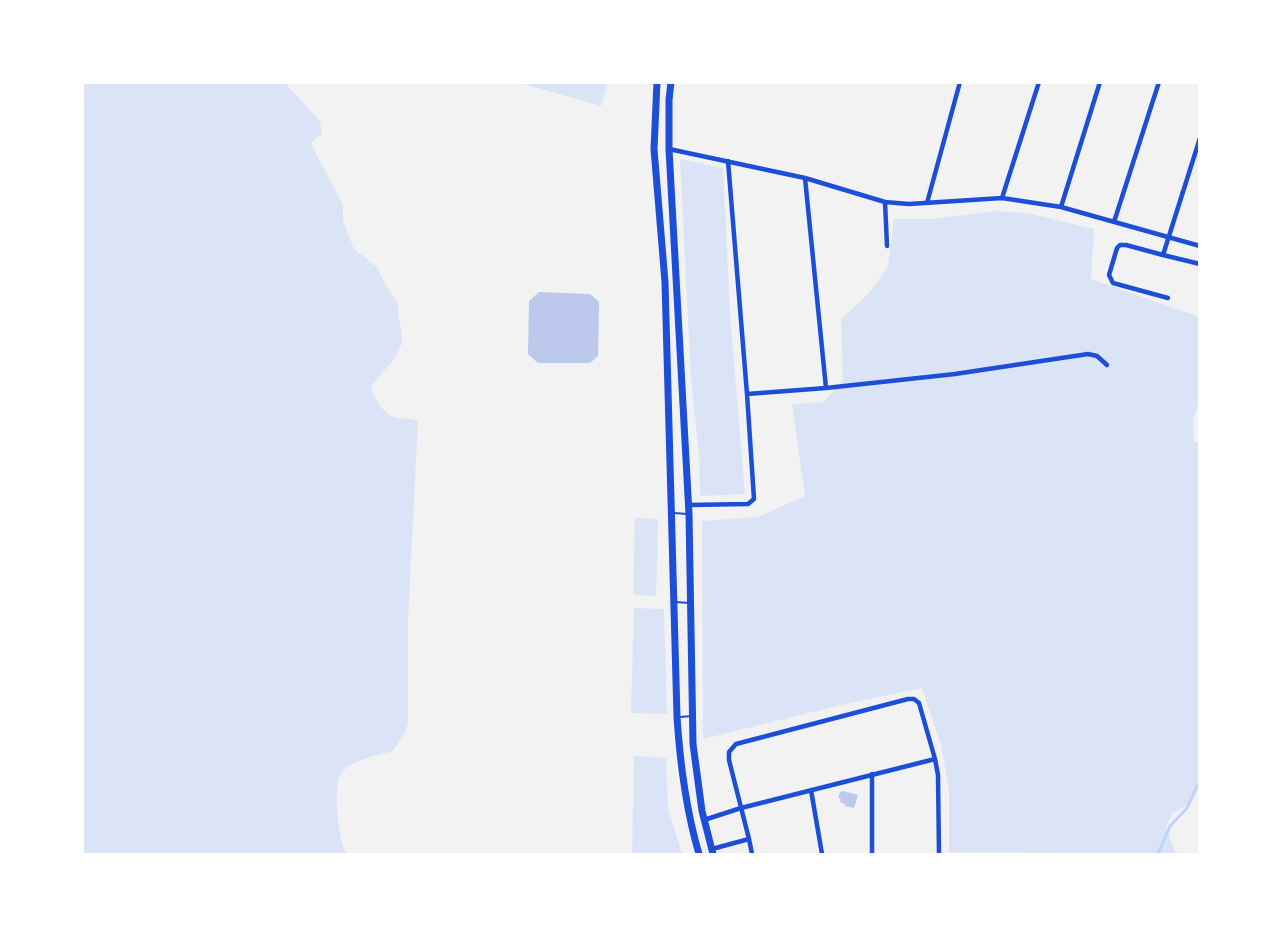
<!DOCTYPE html>
<html>
<head>
<meta charset="utf-8">
<style>
  body { margin:0 }
  #map { position:relative; width:1282px; height:937px; overflow:hidden; background:#f2f2f2; font-family:"Alegreya Sans",sans-serif }
  canvas { display:block }
  .frame { position:absolute; inset:0; border:84px solid #fff; pointer-events:none }
</style>
</head>
<body>
<div id="map">
<canvas width="1282" height="937"></canvas>
<div class="frame"></div>
</div>
<script>
const g = document.querySelector('canvas').getContext('2d');
g.lineJoin = 'round';
function fill(path, color) {
  g.fillStyle = color;
  g.fill(path, 'evenodd');
}
function stroke(path, color, width, dash) {
  g.strokeStyle = color;
  g.lineWidth = width;
  g.lineCap = dash ? 'butt' : 'round';
  g.setLineDash(dash || []);
  g.stroke(path);
}
const green = new Path2D(`
  M 82,83 L 285,83 L 320,121 L 322,134 L 312,142 L 312,146 L 343,205 L 343,221 L 354,249 L 377,267 L 384,282 L 398,304 C 397,316 401,325 402,337 C 404,352 380,375 371,386 C 375,400 383,415 398,418 C 405,419 411,418 418,421 L 408,620 L 408,723 L 406,730 L 393,751 C 378,755 354,759 342,772 C 332,785 338,841 347,854 L 83,854 Z
  M 520,83 L 608,82 L 608,83 L 601,106 Z
  M 680,159 L 723,168 L 730,313 L 745,494 L 700,496 L 699,455 L 691,379 Z
  M 995,211 L 1027,213 L 1094,229 L 1091,279 L 1199,317 L 1199,402 L 1193,420 L 1194,441 L 1200,443 L 1200,771 L 1193,794 L 1187,805 L 1172,814 L 1166,827 L 1175,851 L 1179,854 L 949,852 L 949,790 L 941,745 L 922,688 L 849,703 L 703,739 L 702,521 L 758,517 L 805,496 L 792,404 L 824,402 L 843,380 L 841,319 L 868,294 L 888,267 L 894,219 L 932,219 Z
  M 635,518 L 658,519 L 656,596 L 633,595 Z
  M 634,608 L 664,609 L 667,714 L 631,713 Z
  M 634,756 L 666,758 L 668,809 L 682,854 L 632,854 Z`);
const stream = new Path2D(`
  M 1158,854 L 1170,826 L 1187,808 L 1200,780`);
const building = new Path2D(`
  M 539,292 L 590,294 L 599,302 L 598,356 L 590,363 L 538,363 L 528,354 L 529,301 Z
  M 843,791 L 858,795 L 854,808 L 845,806 L 845,804 L 840,802 L 841,799 L 838,798 L 840,792 Z`);
const service = new Path2D(`
  M 674,513 L 687,514
  M 675,602 L 690,603
  M 680,717 L 692,716`);
const minor = new Path2D(`
  M 669,149 L 805,178 L 885,202 L 909,204 L 1002,198 L 1061,207 L 1200,246
  M 1002,198 L 1039,82
  M 885,202 L 887,246
  M 927,203 L 960,82
  M 1061,207 L 1100,82
  M 1114,222 L 1159,82
  M 1163,255 L 1200,264
  M 1168,298 L 1113,283 L 1109,275 L 1117,248 L 1120,245 L 1126,245 L 1163,255 L 1200,138
  M 826,388 L 955,374 L 1088,354 L 1097,356 L 1107,365
  M 747,394 L 826,388 L 805,178
  M 688,505 L 748,504 L 754,499 L 747,394 L 728,161
  M 872,774 L 872,854
  M 811,790 L 822,854
  M 704,820 L 741,808 L 935,759 L 938,775 L 939,854
  M 749,839 L 752,854
  M 712,849 L 749,839 L 729,760 L 729,752 L 736,744 L 908,699 L 914,699 L 919,703 L 935,759`);
const trunk = new Path2D(`
  M 657,82 L 654,149 L 665,282 L 677,717 C 680,763 686,810 699,854
  M 671,82 L 669,100 L 669,149 L 689,514 L 693,744 L 702,811 L 713,854`);
fill(green, '#dbe4f7');
stroke(stream, '#bfd3fe', 3);
fill(building, '#bdc9ec');
stroke(service, '#1d4ed8', 2);
stroke(minor, '#1d4ed8', 4.5);
stroke(trunk, '#1d4ed8', 7);
</script>
</body>
</html>
